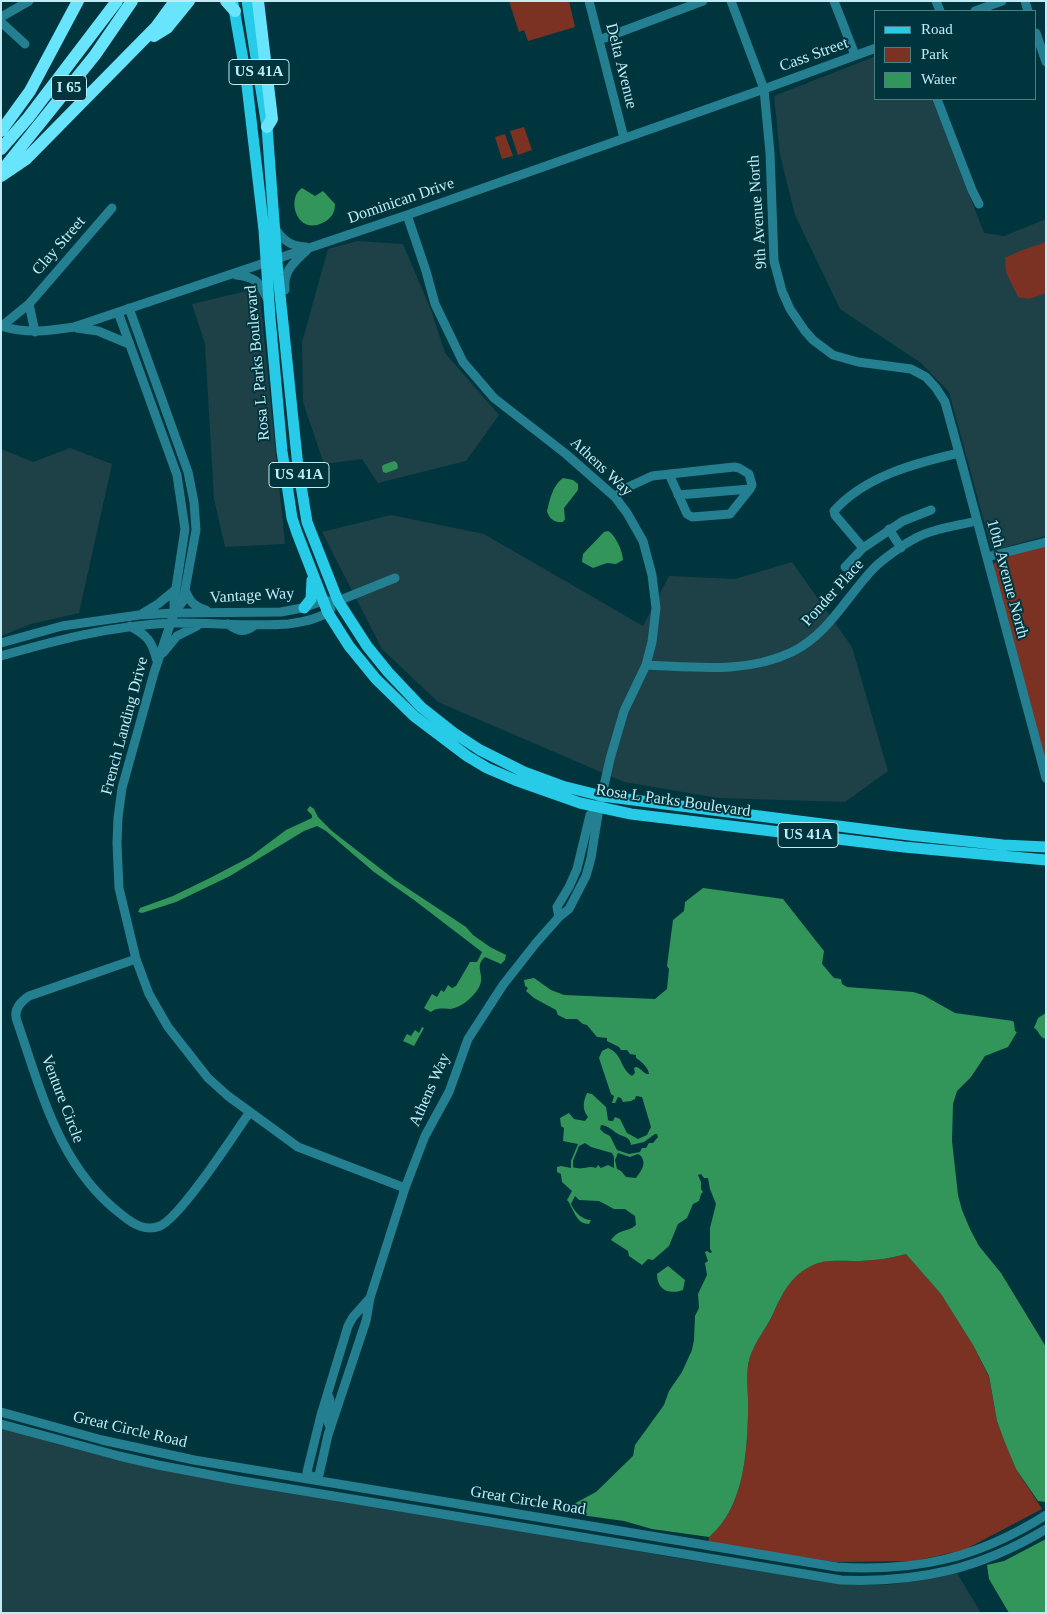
<!DOCTYPE html>
<html>
<head>
<meta charset="utf-8">
<style>
  body { margin:0 }
  #map { position:relative; width:1047px; height:1614px; overflow:hidden; background:#00353e; font-family:"Times New Roman",serif }
  canvas { display:block }
  .frame { position:absolute; inset:0; border:2px solid #c1ebf5; pointer-events:none }
  .legend { position:absolute; left:874px; top:10px; width:162px; height:90px; box-sizing:border-box; background:#00353e; border:1px solid #4d7e87; margin:0; padding:6px 9px; list-style:none; font-size:15px; color:#c1ebf5 }
  .legend li { display:flex; align-items:center; gap:10px; height:25px }
  .legend b { width:25px; border:1px solid #4d7e87 }
</style>
</head>
<body>
<div id="map">
<canvas width="1047" height="1614"></canvas>
<div class="frame"></div>
<ul class="legend">
<li><b style="height:6px;background:#27cae7"></b>Road</li>
<li><b style="height:14px;background:#7c3223"></b>Park</li>
<li><b style="height:14px;background:#32965a"></b>Water</li>
</ul>
</div>
<script>
const g = document.querySelector('canvas').getContext('2d');
g.lineJoin = 'round';
function fill(path, color) {
  g.fillStyle = color;
  g.fill(path, 'evenodd');
}
function stroke(path, color, width, dash) {
  g.strokeStyle = color;
  g.lineWidth = width;
  g.lineCap = dash ? 'butt' : 'round';
  g.setLineDash(dash || []);
  g.stroke(path);
}
function label(font, color, halo, rows, align = 'center') {
  g.font = font + ' "Times New Roman",serif';
  g.lineWidth = 4;
  g.setLineDash([]);
  g.textBaseline = 'middle';
  g.strokeStyle = halo;
  g.fillStyle = color;
  for (const [text, x, y, turn = 0] of rows) {
    g.save();
    g.translate(x, y);
    g.rotate((+turn || 0) * Math.PI / 180);
    g.textAlign = isNaN(turn) ? turn : align;
    if (halo) g.strokeText(text, 0, 0);
    g.fillText(text, 0, 0);
    g.restore();
  }
}
const built = new Path2D(`
  M 876,56 L 876,99 L 932,99 L 984,233 L 1004,236 L 1046,219 L 1046,536 L 992,551 L 949,392 L 921,363 L 840,309 L 795,215 L 780,155 L 774,96 Z
  M 357,241 L 403,244 L 431,310 L 445,353 L 499,415 L 466,461 L 378,483 L 362,459 L 324,464 L 303,402 L 302,342 L 328,249 Z
  M 259,288 L 285,544 L 225,547 L 214,499 L 205,344 L 192,304 Z
  M 70,448 L 112,464 L 79,613 L 31,624 L 1,636 L 1,449 L 33,462 Z
  M 391,515 L 484,534 L 643,626 L 669,576 L 735,579 L 792,562 L 852,647 L 888,771 L 845,802 L 718,798 L 624,782 L 438,702 L 382,649 L 322,532 Z
  M 1,1427 L 56,1444 L 135,1464 L 683,1559 L 813,1579 L 847,1584 L 885,1585 L 921,1580 L 957,1573 L 981,1613 L 1,1613 Z`);
const green = new Path2D(`
  M 509,1 L 569,1 L 575,27 L 528,41 L 524,30 L 519,32 Z
  M 524,127 L 532,150 L 518,155 L 510,131 Z
  M 505,134 L 513,156 L 502,159 L 495,137 Z
  M 1046,242 L 1046,293 L 1029,299 L 1018,297 L 1006,272 L 1005,258 L 1020,251 Z
  M 1046,545 L 1046,770 L 993,565 L 999,558 Z
  M 906,1254 L 941,1294 L 973,1345 L 989,1377 L 997,1421 L 1016,1469 L 1042,1509 L 964,1550 L 914,1561 L 836,1562 L 708,1543 L 709,1537 C 743,1509 747,1455 748,1414 C 749,1398 746,1382 748,1365 C 751,1346 765,1331 773,1314 C 781,1296 790,1277 809,1266 C 822,1259 839,1261 853,1261 C 871,1261 889,1259 906,1254 Z`);
const water = new Path2D(`
  M 302,188 L 315,196 L 323,191 L 335,204 C 335,212 332,217 326,221 C 298,239 285,199 302,188 Z
  M 394,461 L 397,463 L 398,467 L 397,469 L 386,473 L 383,472 L 382,467 L 383,465 Z
  M 563,478 L 573,480 L 578,484 L 578,490 L 564,508 L 565,519 L 563,522 C 555,523 549,519 547,511 C 550,500 552,486 563,478 Z
  M 608,531 C 615,534 623,552 623,560 L 616,564 L 607,563 L 593,568 L 582,562 L 583,554 L 604,532 Z
  M 310,806 L 314,809 L 318,817 L 332,831 L 395,880 L 466,927 L 473,935 L 490,947 L 506,955 L 505,960 L 501,964 L 485,957 C 472,968 489,976 476,992 C 469,1000 460,1008 450,1009 C 442,1009 437,1007 431,1012 L 424,1008 L 432,994 L 437,997 L 441,990 L 444,992 L 448,985 L 452,988 L 456,986 L 470,962 L 477,962 L 482,952 L 414,900 L 374,872 L 326,831 L 317,826 L 304,831 L 230,876 L 176,902 L 142,913 L 138,912 L 140,908 L 173,896 L 212,877 L 250,857 L 286,830 L 312,818 L 312,815 L 307,810 Z
  M 703,888 L 783,899 L 824,951 L 822,964 L 834,978 L 841,979 L 842,984 L 847,987 L 913,992 L 923,995 L 955,1013 L 1013,1021 L 1014,1023 L 1015,1031 L 1017,1032 L 1008,1047 L 985,1056 L 971,1077 L 957,1091 L 953,1104 L 952,1141 L 958,1195 L 962,1210 L 970,1229 L 979,1246 L 1001,1273 L 1046,1347 L 1046,1502 L 1038,1501 L 1016,1469 L 1004,1440 L 997,1421 L 989,1376 L 973,1345 L 941,1294 L 906,1254 C 888,1259 871,1261 853,1261 C 839,1261 822,1259 809,1267 C 790,1277 781,1296 773,1314 C 765,1331 751,1346 748,1365 C 746,1382 749,1398 748,1414 C 747,1455 743,1509 709,1537 L 652,1529 L 624,1521 L 574,1514 L 568,1507 L 596,1492 L 633,1456 L 635,1445 L 664,1405 L 669,1391 L 682,1372 L 692,1350 L 694,1340 L 695,1316 L 699,1308 L 698,1294 L 707,1275 L 705,1263 L 708,1261 L 705,1252 L 707,1251 L 710,1253 L 712,1252 L 710,1249 L 710,1228 L 716,1204 L 710,1189 L 708,1178 L 704,1178 L 701,1174 L 698,1175 L 701,1182 L 701,1189 L 703,1192 L 701,1194 L 699,1201 L 693,1204 L 687,1218 L 678,1224 L 669,1246 L 653,1260 L 648,1259 L 642,1265 L 629,1256 L 628,1251 L 611,1240 C 620,1228 627,1233 636,1225 L 635,1216 L 625,1209 L 614,1209 L 599,1201 L 579,1200 L 575,1196 L 571,1204 C 575,1213 583,1220 591,1220 L 589,1224 C 575,1224 574,1208 567,1200 L 572,1191 L 562,1182 L 561,1174 L 557,1172 L 557,1167 L 561,1166 L 571,1168 L 571,1161 L 578,1144 L 563,1141 L 564,1128 L 561,1126 L 560,1118 L 569,1113 L 574,1119 L 585,1121 L 588,1117 C 582,1109 583,1102 587,1093 L 592,1094 L 606,1107 L 608,1120 L 610,1121 L 613,1121 L 615,1117 L 620,1119 L 627,1133 L 638,1139 L 647,1135 L 651,1127 L 642,1097 L 636,1096 L 635,1099 L 631,1101 L 623,1102 L 621,1098 L 618,1097 L 615,1103 L 612,1103 L 614,1096 L 611,1094 L 599,1058 L 602,1051 L 608,1048 C 623,1054 620,1069 632,1076 L 635,1073 L 634,1068 L 636,1067 C 641,1068 642,1072 647,1074 L 649,1074 C 648,1067 642,1062 636,1058 L 636,1055 L 630,1054 L 627,1050 L 621,1050 L 619,1047 L 607,1041 L 607,1038 L 597,1037 L 587,1025 L 583,1024 L 577,1019 L 566,1019 L 558,1015 L 556,1010 L 534,998 L 526,991 L 528,988 L 525,986 L 524,980 L 534,978 L 551,990 L 564,995 L 655,999 L 667,989 L 669,969 L 667,966 L 673,920 L 684,911 L 685,902 ZM 601,1125 C 610,1126 612,1131 620,1135 C 626,1137 630,1138 631,1145 L 644,1142 L 655,1134 L 657,1134 L 658,1137 L 653,1143 L 649,1143 L 646,1148 L 642,1148 L 640,1152 L 629,1154 L 617,1150 L 610,1136 L 604,1133 L 600,1129 ZM 585,1143 L 591,1147 L 612,1153 L 614,1157 L 614,1168 L 608,1165 L 601,1168 L 598,1165 L 596,1168 C 588,1165 583,1171 573,1167 L 573,1161 L 579,1146 ZM 618,1153 L 630,1157 L 638,1154 L 641,1156 C 647,1164 641,1171 636,1178 L 626,1177 L 621,1171 L 617,1169 L 615,1160 Z
  M 1046,1013 L 1046,1039 C 1039,1038 1039,1030 1034,1028 L 1038,1018 Z
  M 422,1027 L 424,1028 L 414,1046 L 403,1041 L 407,1034 L 411,1036 L 415,1030 L 419,1033 Z
  M 668,1266 L 685,1280 L 683,1290 C 669,1295 657,1290 657,1274 Z
  M 1046,1539 L 1046,1613 L 1009,1613 L 989,1579 L 987,1565 L 1004,1561 Z`);
const minor = new Path2D(`
  M 589,1 L 624,138
  M 731,1 L 764,89 L 770,153 L 774,261 L 782,291 L 790,309 L 805,331 L 813,340 L 833,355 L 858,362 L 911,369 L 926,377 L 936,388 L 945,402 L 959,453 L 1046,778
  M 834,1 L 855,55
  M 936,1 L 940,11
  M 1025,1 L 1028,11
  M 975,11 L 1002,1
  M 1,17 L 29,1
  M 1,22 L 25,44
  M 1036,33 L 1046,62
  M 599,40 L 703,1
  M 937,99 L 972,190 L 979,204
  M 275,228 C 283,241 291,246 306,247
  M 236,275 C 255,277 259,281 267,298
  M 285,290 C 283,270 294,263 307,250
  M 29,304 L 35,332
  M 129,308 L 188,472 L 194,502 L 196,530 L 183,601 L 174,613 L 154,673 L 122,788 L 118,818 L 117,843 L 119,888 L 136,959 L 149,994 L 168,1027 L 208,1078 L 228,1096 L 298,1147 L 405,1188
  M 118,312 L 177,475 L 185,529 L 174,601 L 174,613
  M 1,326 C 28,334 47,331 74,327 L 407,215 L 764,89 L 876,48
  M 2,326 L 29,304 L 112,208
  M 77,328 L 98,331 L 129,344
  M 678,495 L 750,489
  M 615,497 L 626,488 L 652,476 L 734,467 L 739,468 L 749,474 L 752,485 L 750,489 L 730,514 L 692,517 L 687,514 L 669,474
  M 889,529 L 901,548
  M 863,548 L 903,521 L 931,510
  M 987,557 L 1046,542
  M 845,567 L 863,548 L 835,515 L 834,511 C 865,476 916,463 959,453
  M 186,592 C 190,602 195,607 206,610
  M 143,613 L 158,604 L 175,590
  M 228,624 C 239,632 244,633 255,625
  M 130,626 C 148,636 152,641 157,661
  M 1,643 L 62,626 L 139,615 L 174,613 L 281,612 L 302,608 L 323,601 L 338,601 L 395,578
  M 163,653 L 177,636 L 197,626
  M 1,656 C 57,640 111,626 170,623 C 209,622 248,627 288,624 C 301,622 322,619 331,609
  M 646,665 C 695,667 746,674 792,652 C 829,634 847,596 874,568 C 882,560 904,544 914,539 C 931,529 957,526 976,521
  M 559,917 L 557,907 L 569,887 L 577,869 L 590,815 L 599,808
  M 136,959 L 29,996 C 20,1002 13,1010 17,1021 C 42,1093 59,1167 122,1215 C 133,1224 146,1232 160,1226 C 180,1218 234,1135 249,1113
  M 329,1397 C 333,1407 324,1417 330,1427
  M 1,1412 L 102,1440 L 194,1460 L 837,1567 C 917,1572 978,1558 1046,1515
  M 1,1424 L 119,1456 L 158,1465 L 237,1480 L 841,1580 C 918,1583 980,1569 1046,1529
  M 312,1478 L 319,1475 L 328,1435 L 366,1321 L 370,1298 L 405,1188 L 425,1136 L 449,1092 L 468,1039 L 503,985 L 536,943 L 559,917 L 569,909 L 586,876 L 591,858 L 599,808 L 610,759 L 624,711 L 646,665 L 652,642 L 656,608 L 652,575 L 643,541 L 627,513 L 615,497 L 566,454 L 494,398 L 463,362 L 435,304 L 426,271 L 407,215
  M 312,1478 L 307,1472 L 321,1415 L 348,1326 L 353,1317 L 370,1298`);
const major = new Path2D(`
  M 247,1 L 267,127 L 278,275 L 298,467 L 307,522 L 338,601 L 367,646 L 388,672 L 421,707 L 454,733 L 480,750 L 524,772 L 562,786 L 602,796 L 909,835 L 1003,845 L 1046,847
  M 233,3 L 246,77 L 264,230 L 270,317 L 282,451 L 292,518 L 297,533 L 328,613 L 349,646 L 376,679 L 414,716 L 467,756 L 487,768 L 515,780 L 580,803 L 631,814 L 904,847 L 1046,860
  M 304,608 L 311,599 L 312,580`);
const highway = new Path2D(`
  M 226,1 L 235,11
  M 258,1 L 272,119 L 267,127
  M 154,36 L 167,28 L 189,1
  M 1,131 L 30,91 L 78,1
  M 1,149 L 28,118 L 117,1
  M 4,168 L 95,55 L 132,1
  M 1,176 L 26,159 L 156,27 L 175,1`);
const shields = [
  [259,72,60],
  [69,88,35],
  [299,475,60],
  [808,835,60]
];
const shieldNames = [
  ["US 41A",259,72],
  ["I 65",69,88],
  ["US 41A",299,475],
  ["US 41A",808,835]
];
const streetNames = [
  ["Cass Street",814,55,-20],
  ["Delta Avenue",621,66,76],
  ["Dominican Drive",401,201,-19],
  ["9th Avenue North",758,212,-94],
  ["Clay Street",59,246,-49],
  ["Rosa L Parks Boulevard",258,363,-95],
  ["Athens Way",601,467,43],
  ["10th Avenue North",1007,579,75],
  ["Ponder Place",833,593,-48],
  ["Vantage Way",252,596,-3],
  ["French Landing Drive",125,726,-75],
  ["Rosa L Parks Boulevard",673,801,8],
  ["Athens Way",430,1090,-66],
  ["Venture Circle",62,1099,69],
  ["Great Circle Road",130,1430,13],
  ["Great Circle Road",528,1501,9]
];
fill(built, '#1e4047');
fill(green, '#7c3223');
fill(water, '#32965a');
stroke(minor, '#247f90', 9);
stroke(major, '#27cae7', 11);
stroke(highway, '#69e4fd', 12);
for (const [x, y, w] of shields) {
  const box = new Path2D();
  box.roundRect(x - w / 2, y - 12.5, w, 25, 4);
  g.fillStyle = '#00353e';
  g.fill(box);
  stroke(box, '#c1ebf5', 1);
}
label('bold 15px', '#c1ebf5', null, shieldNames);
label('16px', '#c1ebf5', '#00353e', streetNames);
</script>
</body>
</html>
